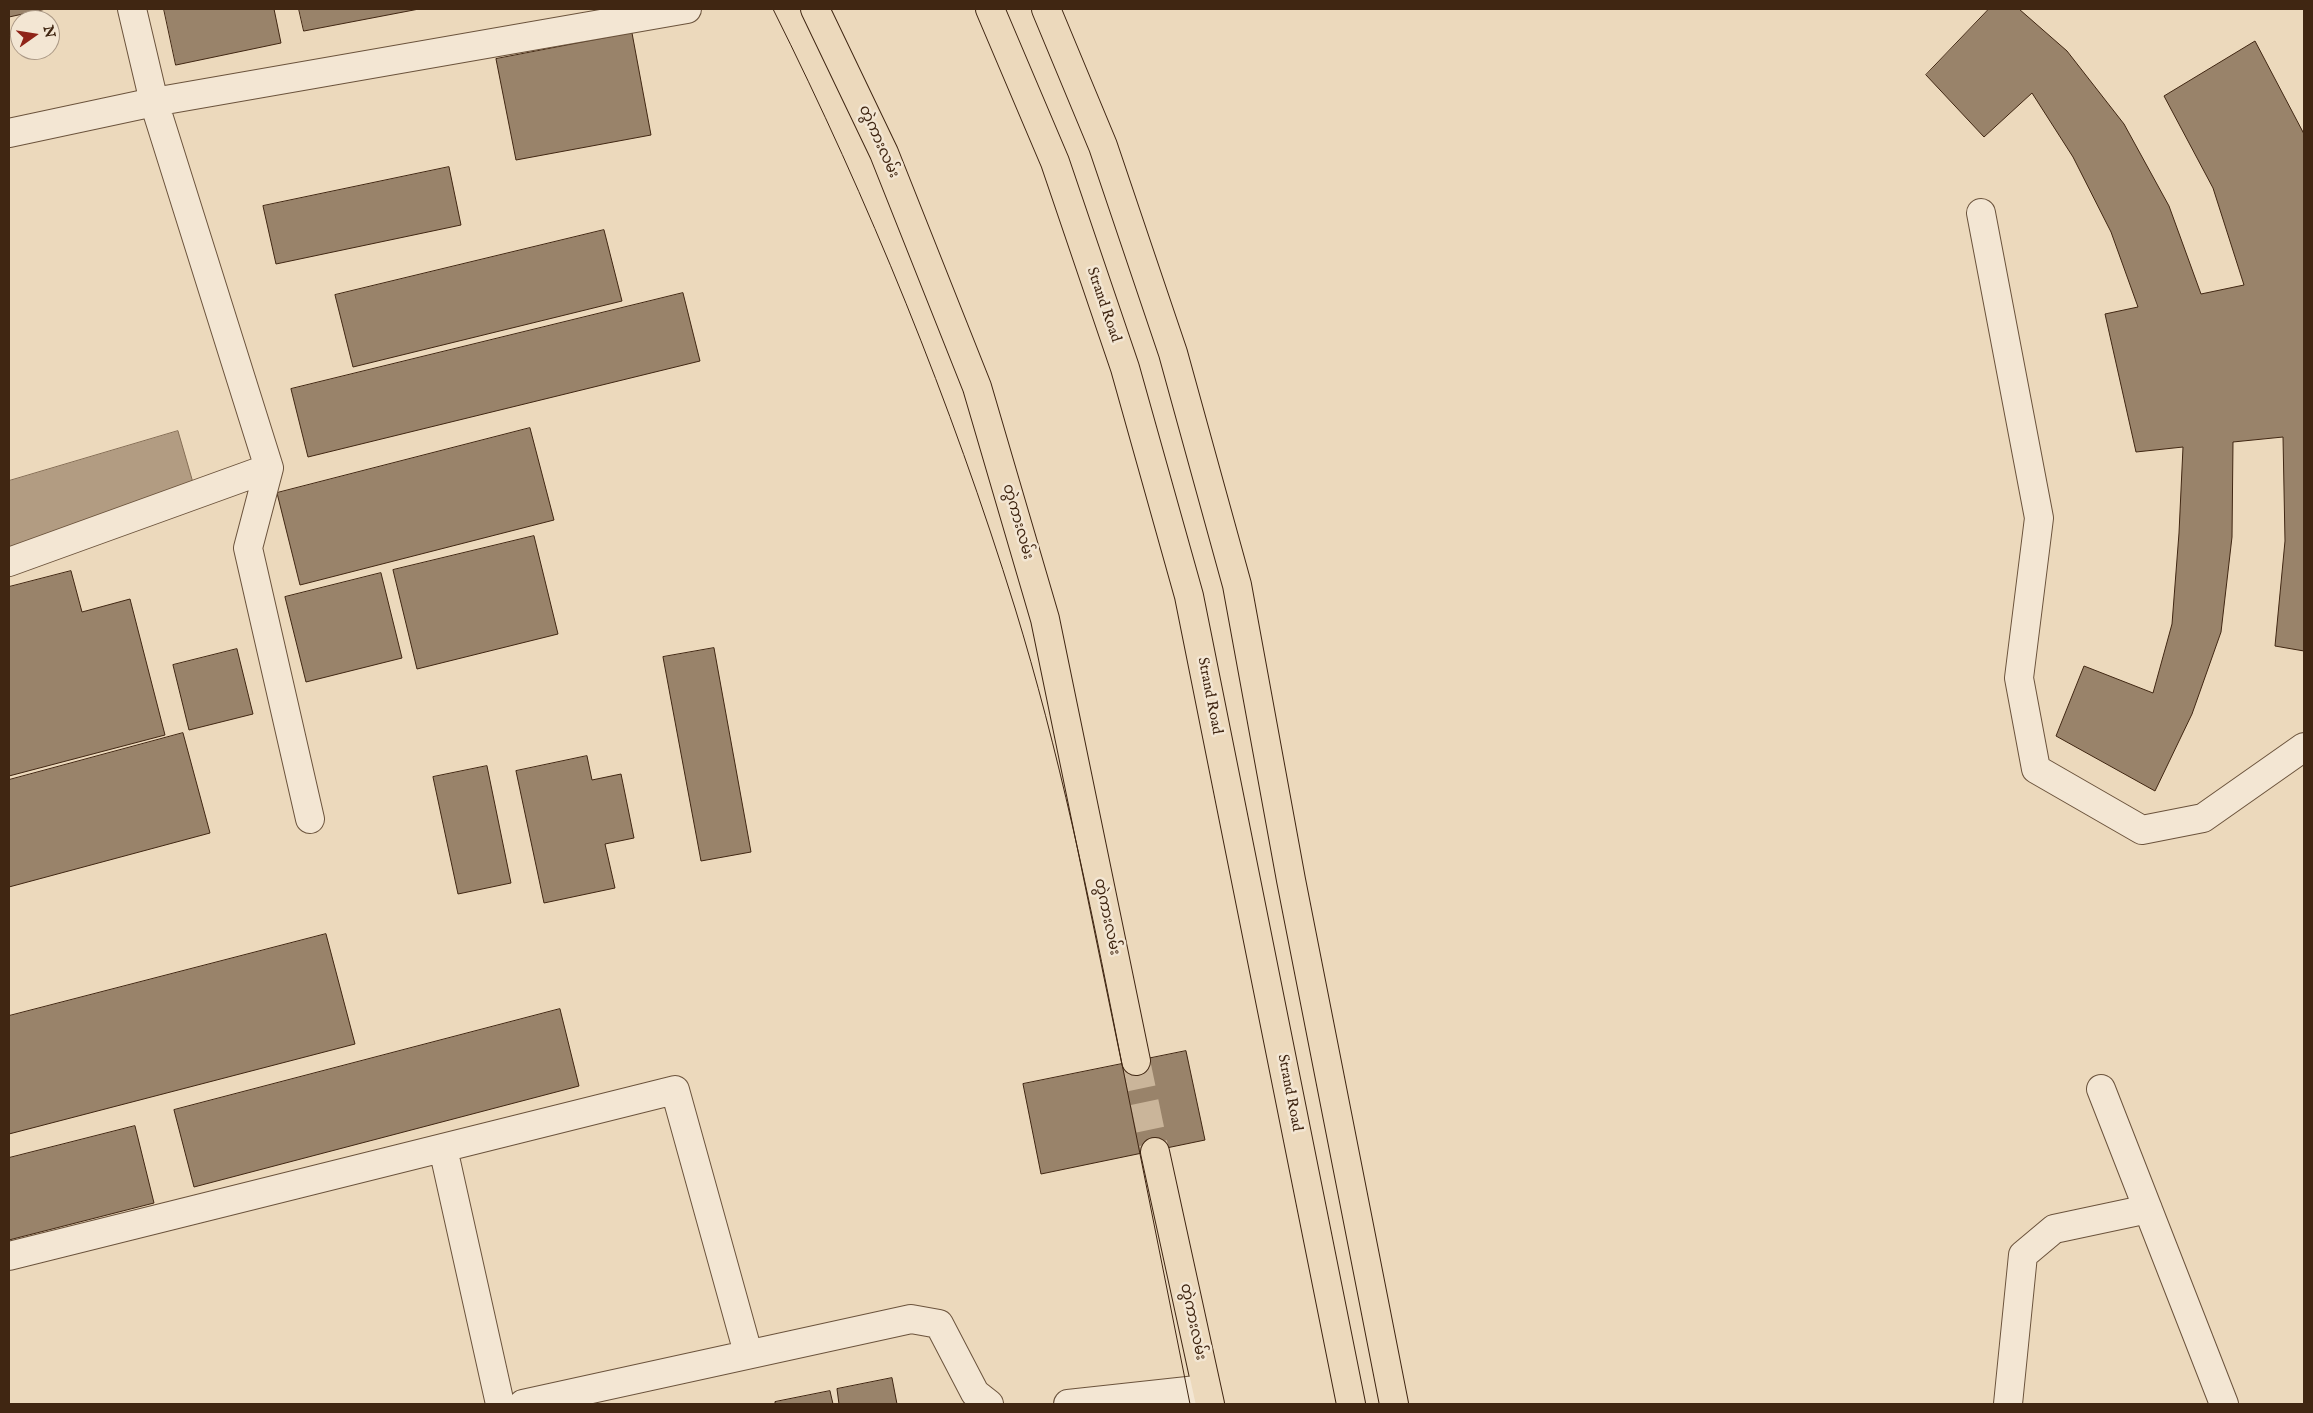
<!DOCTYPE html>
<html>
<head>
<meta charset="utf-8">
<style>
  body { margin:0 }
  #map { position:relative; width:2313px; height:1413px; overflow:hidden; background:#ecd9bc; font-family:"IM FELL English",serif }
  canvas { display:block }
  .frame { position:absolute; inset:0; border:10px solid #402612; pointer-events:none }
  .north { position:absolute; left:10px; top:10px; width:50px; height:50px; box-sizing:border-box; background:#f3e6d3; border:1px solid #ab9986; border-radius:50%; rotate:77deg; font-size:14px; font-weight:700; line-height:20px; text-align:center; color:#402612 }
  .north::after { content:''; display:block; margin:auto; width:18px; height:22px; background:#8f2418; clip-path:polygon(50% 0,100% 100%,50% 72%,0 100%) }
</style>
</head>
<body>
<div id="map">
<canvas width="2313" height="1413"></canvas>
<div class="frame"></div>
<div class="north">N</div>
</div>
<script>
const g = document.querySelector('canvas').getContext('2d');
g.lineJoin = 'round';
function fill(path, color) {
  g.fillStyle = color;
  g.fill(path, 'evenodd');
}
function stroke(path, color, width, dash) {
  g.strokeStyle = color;
  g.lineWidth = width;
  g.lineCap = dash ? 'butt' : 'round';
  g.setLineDash(dash || []);
  g.stroke(path);
}
function label(font, color, halo, rows, align = 'center') {
  g.font = font + ' "IM FELL English","Noto Sans Myanmar",serif';
  g.lineWidth = 5;
  g.setLineDash([]);
  g.textBaseline = 'middle';
  g.strokeStyle = halo;
  g.fillStyle = color;
  for (const [text, x, y, turn = 0] of rows) {
    g.save();
    g.translate(x, y);
    g.rotate((+turn || 0) * Math.PI / 180);
    g.textAlign = isNaN(turn) ? turn : align;
    if (halo) g.strokeText(text, 0, 0);
    g.fillText(text, 0, 0);
    g.restore();
  }
}
const water = new Path2D(`
  M 178,431 L 196,493 L 9,548 L 9,481 Z`);
const building = new Path2D(`
  M 9,9 L 46,9 L 9,17 Z
  M 164,9 L 274,9 L 281,43 L 176,65 Z
  M 299,9 L 419,9 L 304,31 Z
  M 1989,9 L 2019,9 L 2067,51 L 2124,124 L 2169,206 L 2201,294 L 2244,285 L 2213,188 L 2164,96 L 2255,41 L 2304,134 L 2304,651 L 2275,646 L 2285,541 L 2283,437 L 2233,442 L 2232,537 L 2221,632 L 2192,714 L 2155,791 L 2056,736 L 2084,666 L 2153,693 L 2172,624 L 2179,533 L 2183,447 L 2136,452 L 2105,314 L 2138,307 L 2111,232 L 2073,157 L 2032,93 L 1984,137 L 1926,75 Z
  M 632,33 L 651,135 L 516,160 L 496,59 Z
  M 449,167 L 461,225 L 276,264 L 263,206 Z
  M 604,230 L 622,301 L 353,367 L 335,295 Z
  M 683,293 L 700,361 L 308,457 L 291,389 Z
  M 530,428 L 554,520 L 300,585 L 277,493 Z
  M 534,536 L 558,634 L 417,669 L 393,570 Z
  M 71,571 L 82,612 L 130,599 L 165,735 L 9,776 L 9,587 Z
  M 381,573 L 402,658 L 306,682 L 285,597 Z
  M 714,648 L 751,852 L 701,861 L 663,657 Z
  M 237,649 L 253,714 L 189,730 L 173,665 Z
  M 183,733 L 210,833 L 9,887 L 9,780 Z
  M 587,756 L 592,780 L 621,774 L 634,838 L 605,844 L 615,888 L 544,903 L 516,771 Z
  M 487,766 L 511,883 L 458,894 L 433,777 Z
  M 326,934 L 355,1044 L 9,1134 L 9,1016 Z
  M 560,1009 L 579,1086 L 194,1187 L 174,1110 Z
  M 1186,1051 L 1205,1140 L 1041,1174 L 1023,1084 Z
  M 135,1126 L 154,1203 L 9,1240 L 9,1158 Z
  M 892,1378 L 897,1404 L 839,1404 L 837,1389 Z
  M 830,1391 L 833,1404 L 775,1404 L 775,1402 Z`);
const majorTunnel = new Path2D(`
  M 1136,1061 L 1155,1152`);
const minor = new Path2D(`
  M 132,9 L 154,102 L 269,468 L 248,548 L 310,819
  M 9,133 L 154,102 L 687,9
  M 1981,213 L 2039,518 L 2019,678 L 2036,769 L 2142,830 L 2203,818 L 2304,747
  M 9,562 L 269,468
  M 2101,1089 L 2224,1404
  M 443,1148 L 500,1404
  M 9,1256 L 675,1090 L 748,1353
  M 523,1404 L 911,1319 L 939,1324 L 975,1393 L 989,1404
  M 1068,1404 L 1206,1389
  M 2008,1404 L 2023,1255 L 2054,1229 L 2148,1209`);
const major = new Path2D(`
  M 815,9 L 884,153 L 977,387 L 1045,619 L 1136,1061
  M 990,9 L 1055,162 L 1125,368 L 1189,596 L 1351,1404
  M 1046,9 L 1103,146 L 1173,353 L 1237,585 L 1291,880 L 1394,1404
  M 1155,1152 L 1210,1404`);
const tram = new Path2D(`
  M 773,9 C 869,201 951,402 1015,608 C 1059,751 1089,897 1118,1044 C 1142,1164 1166,1284 1190,1404`);
const streetNames = [
  ["တွဲကားလမ်း",878,142,66],
  ["Strand Road",1103,305,71],
  ["တွဲကားလမ်း",1017,522,74],
  ["Strand Road",1209,696,79],
  ["တွဲကားလမ်း",1106,917,78],
  ["Strand Road",1289,1093,79],
  ["တွဲကားလမ်း",1192,1322,78]
];
fill(water, '#b29c82');
stroke(water, '#846d55', 1);
fill(building, '#99836a');
stroke(building, '#402612', 1);
stroke(majorTunnel, '#cab59a', 28, [28, 14]);
stroke(minor, '#6b533c', 30);
stroke(major, '#402612', 30);
stroke(minor, '#f3e6d3', 28);
stroke(major, '#ecd9bc', 28);
stroke(tram, '#402612', 1);
label('15px', '#402612', '#f3e6d3', streetNames);
</script>
</body>
</html>
